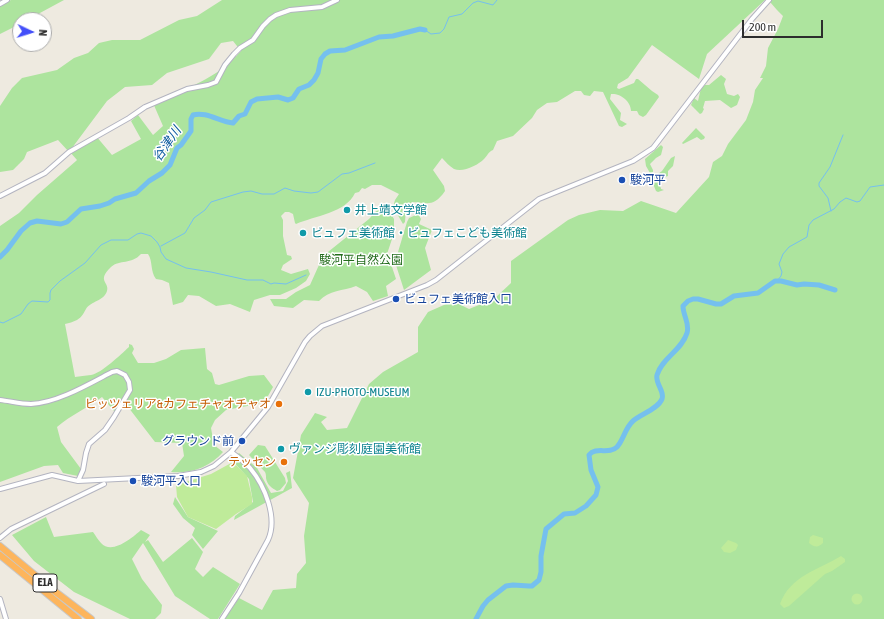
<!DOCTYPE html>
<html>
<head>
<meta charset="utf-8">
<style>
  body { margin:0 }
  #map { position:relative; width:884px; height:619px; overflow:hidden; background:#eeeae0; font-family:"Asap Condensed",sans-serif }
  canvas { display:block }
  .north { position:absolute; left:12px; top:12px; width:40px; height:40px; box-sizing:border-box; background:#fff; border:1px solid #ababab; border-radius:50%; rotate:94deg; font-size:11px; font-weight:700; line-height:16px; text-align:center; color:#2d2d2d }
  .north::after { content:''; display:block; margin:auto; width:14px; height:18px; background:#434ff9; clip-path:polygon(50% 0,100% 100%,50% 72%,0 100%) }
  .scale { position:absolute; left:742px; top:20px; width:81px; height:18px; box-sizing:border-box; border:2px solid #2d2d2d; border-top:0; padding-left:5px; font-size:12px; line-height:14px; white-space:nowrap; color:#2d2d2d; -webkit-text-stroke:3px #fff; paint-order:stroke }
</style>
</head>
<body>
<div id="map">
<canvas width="884" height="619"></canvas>
<div class="north">N</div>
<div class="scale">200 m</div>
</div>
<script>
const g = document.querySelector('canvas').getContext('2d');
g.lineJoin = 'round';
function fill(path, color) {
  g.fillStyle = color;
  g.fill(path, 'evenodd');
}
function stroke(path, color, width, dash) {
  g.strokeStyle = color;
  g.lineWidth = width;
  g.lineCap = dash ? 'butt' : 'round';
  g.setLineDash(dash || []);
  g.stroke(path);
}
function label(font, color, halo, rows, align = 'center') {
  g.font = font + ' "Asap Condensed","Noto Sans JP",sans-serif';
  g.lineWidth = 3;
  g.setLineDash([]);
  g.textBaseline = 'middle';
  g.strokeStyle = halo;
  g.fillStyle = color;
  for (const [text, x, y, turn = 0] of rows) {
    g.save();
    g.translate(x, y);
    g.rotate((+turn || 0) * Math.PI / 180);
    g.textAlign = isNaN(turn) ? turn : align;
    if (halo) g.strokeText(text, 0, 0);
    g.fillText(text, 0, 0);
    g.restore();
  }
}
const green = new Path2D(`
  M 11,0 L 64,0 L 27,20 L 20,20 L 20,24 L 0,34 L 0,5 Z
  M 222,0 L 765,0 L 707,54 L 699,79 L 652,45 L 628,78 L 618,84 L 617,88 L 619,89 L 634,83 L 636,79 L 638,79 L 652,91 L 658,95 L 659,97 L 646,115 L 643,117 L 639,115 L 637,111 L 631,111 C 631,101 620,93 611,94 L 610,99 L 621,113 L 620,120 L 627,124 L 622,127 L 619,126 L 603,92 L 594,91 L 590,96 L 584,95 L 581,91 L 575,91 L 557,102 L 547,103 L 537,110 L 532,118 L 513,136 L 497,141 L 493,150 C 488,152 488,155 484,159 C 478,165 463,173 454,169 C 449,166 446,162 442,158 L 433,170 L 444,186 L 445,191 C 434,207 428,203 412,202 L 406,208 L 405,222 L 403,224 L 393,207 L 395,200 L 399,194 L 381,185 L 372,185 L 365,189 L 362,188 L 359,192 L 355,193 C 346,213 314,216 296,224 L 295,223 L 293,214 L 289,212 L 285,212 L 281,216 L 283,220 L 283,236 L 287,255 L 291,256 L 292,259 L 283,265 L 281,270 L 291,274 L 308,269 L 310,274 L 306,281 L 296,288 L 280,295 L 270,295 L 254,300 L 250,312 L 230,304 L 216,306 L 199,296 L 188,295 L 183,302 L 173,305 L 169,283 L 162,280 L 156,279 C 150,271 153,261 148,254 L 141,254 C 131,265 120,259 111,267 C 96,281 110,282 107,291 C 104,301 91,301 86,309 C 83,314 82,317 77,320 C 73,322 69,323 65,324 L 75,377 C 80,376 85,376 91,375 C 102,373 120,355 129,347 L 129,344 L 132,345 L 134,349 L 132,353 L 138,363 L 154,363 L 166,359 L 181,350 L 205,348 L 207,369 L 212,373 L 215,384 L 219,385 L 249,376 L 264,375 L 273,387 L 268,396 L 258,404 L 226,410 L 215,420 L 211,428 L 214,445 L 223,452 C 210,467 191,474 171,472 L 184,456 L 182,443 L 155,442 L 125,403 L 115,412 L 102,397 C 87,408 71,415 57,427 L 61,442 L 81,469 L 78,476 L 63,473 L 58,465 L 44,466 L 0,482 L 0,226 L 19,213 L 37,195 L 76,161 L 77,160 L 70,152 L 96,136 L 112,155 L 141,139 L 131,121 L 138,115 L 153,135 L 163,126 L 153,103 C 185,89 217,79 241,51 L 233,41 L 221,43 L 209,59 L 167,73 L 152,85 L 125,87 L 107,101 L 69,152 L 58,140 L 27,152 L 24,159 L 13,170 L 0,172 L 0,106 L 12,88 L 22,78 L 57,70 L 74,58 L 88,53 L 99,43 L 112,40 L 140,40 L 179,20 L 197,16 Z
  M 772,0 L 884,0 L 884,619 L 224,619 L 239,598 L 262,610 L 273,590 L 296,588 L 297,574 L 306,563 L 304,536 L 309,503 L 293,478 L 301,435 L 315,413 L 327,417 L 321,422 L 327,430 L 347,428 L 369,384 L 383,372 L 418,352 L 418,327 L 428,312 L 453,301 L 469,309 L 494,299 L 511,283 L 511,261 L 568,220 L 579,215 L 600,210 L 623,211 L 641,201 L 676,213 L 709,177 L 713,162 L 722,156 L 728,144 L 746,120 L 753,102 L 755,90 L 763,78 L 760,78 L 766,66 L 768,48 L 778,29 L 783,16 L 777,10 L 770,2 Z
  M 721,75 L 726,79 L 724,84 L 727,94 L 734,96 L 738,94 L 740,97 L 737,105 L 731,108 L 720,100 L 705,101 L 703,108 L 704,109 L 702,113 L 700,114 L 691,105 L 694,98 L 698,101 L 701,88 L 705,85 L 709,85 Z
  M 696,128 L 705,137 L 704,139 L 701,140 L 697,137 L 683,144 L 682,143 Z
  M 661,145 L 663,147 L 661,155 L 656,158 L 650,164 L 653,170 L 653,172 L 650,173 L 646,166 L 645,159 Z
  M 675,156 L 673,166 L 668,171 L 668,176 L 665,177 L 662,174 L 658,178 L 661,189 L 664,190 L 658,192 L 656,191 L 651,179 L 662,171 L 671,158 Z
  M 380,207 L 388,209 L 394,219 L 394,233 L 386,257 L 392,267 L 396,279 L 386,286 L 388,296 L 373,301 L 367,292 L 356,286 C 343,291 329,290 319,301 L 304,300 L 293,308 L 274,306 L 270,299 L 286,299 L 296,292 L 310,285 L 323,256 L 369,219 Z
  M 418,214 L 421,219 L 419,224 L 432,230 L 425,248 L 431,270 L 404,290 L 395,262 L 407,222 L 409,218 Z
  M 258,445 L 265,446 L 285,478 L 286,483 L 280,490 L 277,491 C 272,488 267,485 266,478 C 266,476 266,474 265,472 L 249,455 Z
  M 239,453 L 257,468 L 271,493 L 283,491 L 288,481 L 286,473 L 290,471 L 292,488 L 234,520 L 235,516 L 253,502 L 249,479 L 232,460 Z
  M 175,497 L 188,517 L 218,531 L 203,549 L 192,535 L 195,528 L 183,518 L 173,504 Z
  M 46,517 L 54,537 L 93,532 C 96,536 98,540 101,543 C 112,555 132,538 141,530 L 150,535 L 145,542 L 148,540 L 163,562 L 192,538 L 203,552 L 195,569 L 203,577 L 213,567 L 240,584 L 218,619 L 210,619 L 175,596 L 143,543 L 132,559 L 142,579 L 162,605 L 161,613 L 155,619 L 130,619 L 74,592 L 34,561 L 12,535 Z`);
const pitch = new Path2D(`
  M 233,462 L 247,476 L 252,497 L 252,504 L 236,514 L 216,529 L 188,517 L 177,497 L 176,485 L 211,474 Z
  M 813,535 L 823,538 L 823,543 C 818,548 814,547 809,543 L 810,537 Z
  M 728,540 L 736,543 L 738,545 L 736,550 L 730,553 L 724,552 L 721,548 Z
  M 841,556 L 845,559 L 845,562 L 832,571 L 825,574 L 789,606 L 784,608 L 780,604 C 790,576 818,570 841,556 Z
  M851.5 599a5.5 5.5 0 1 1 11 0a5.5 5.5 0 1 1-11 0Z`);
const stream = new Path2D(`
  M 425,30 L 431,34 L 440,33 L 444,29 L 449,17 L 462,14 L 473,3 L 478,1 L 493,5 L 497,0
  M 831,211 L 828,198 L 819,186 L 819,183 L 830,167 L 843,135
  M 161,246 L 185,233 L 194,218 L 205,210 L 211,202 L 243,192 L 251,191 L 262,194 L 274,194 L 285,188 L 294,191 L 311,193 L 318,192 L 342,174 L 349,173 L 375,163
  M 777,281 L 781,276 L 782,272 L 779,264 L 783,254 L 789,247 L 807,237 L 809,225 L 813,220 L 834,209 L 840,202 L 846,198 L 857,202 L 860,201 L 870,187 L 884,185
  M 0,322 L 3,323 L 21,314 L 28,304 L 32,301 L 48,302 L 50,300 L 50,293 L 51,290 L 60,281 L 85,263 L 101,245 L 111,240 L 128,240 L 137,234 L 141,233 L 151,236 L 157,242 L 160,247 L 161,252 L 166,259 L 186,268 L 211,272 L 247,280 L 263,280 L 271,284 L 274,283 L 286,284 L 306,275`);
const river = new Path2D(`
  M 0,257 L 7,250 L 21,231 L 30,223 L 37,221 L 61,224 L 67,222 L 81,209 L 100,206 L 109,203 L 115,199 L 136,193 L 149,181 L 162,173 L 170,165 L 177,148 L 181,145 L 191,131 L 191,119 L 193,115 C 206,111 220,122 233,123 L 239,116 L 245,114 L 251,102 L 257,99 L 278,97 L 288,100 L 293,98 L 299,89 L 309,85 L 314,80 L 318,73 L 321,59 L 325,54 L 330,51 L 345,50 L 379,37 L 393,36 L 420,29 L 425,30
  M 476,619 L 483,606 L 488,600 L 506,586 L 513,585 L 529,586 L 532,586 L 539,580 L 541,572 L 541,556 L 546,529 L 564,514 L 575,513 L 586,506 L 596,495 L 598,487 L 591,470 L 589,455 C 596,446 609,455 617,447 C 624,439 625,428 633,421 C 641,414 658,409 662,399 C 665,391 655,384 657,375 C 662,358 682,350 687,333 C 690,323 683,316 683,306 L 688,301 L 693,299 L 698,299 L 716,304 L 721,304 L 734,296 L 758,293 L 775,281 L 781,281 L 797,285 L 804,284 L 819,285 L 835,290`);
const minor = new Path2D(`
  M 0,4 L 7,0
  M 0,196 L 45,173 L 69,152 L 129,118 L 145,107 L 187,89 L 208,85 L 216,82 L 225,65 L 234,54 L 240,48 L 253,40 L 263,26 L 270,19 L 276,15 L 290,10 L 322,7 L 337,0
  M 0,400 C 10,401 20,404 31,404 C 57,403 89,384 112,372 L 117,371 L 125,375 L 129,382 L 130,390 L 114,417 L 105,430 L 89,444 L 86,453 L 83,470 L 78,481
  M 0,489 L 52,475 L 78,481 L 178,476 L 201,472 L 214,466 L 231,452 L 268,407 L 305,342 L 310,336 L 322,326 L 427,285 L 436,280 L 539,199 L 633,161 L 653,148 L 752,19 L 769,0
  M 0,538 L 11,529 L 104,484
  M 0,599 L 6,619
  M 222,619 L 239,593 L 268,540 C 278,518 265,486 250,468 C 245,462 238,457 231,452`);
const highway = new Path2D(`
  M 0,546 L 53,590 L 91,619
  M 0,555 L 78,619`);
const markers = [
  [622,180,4,"#1a4fb4"],
  [347,210,4,"#0f9aa8"],
  [303,233,4,"#0f9aa8"],
  [396,299,4,"#1a4fb4"],
  [308,392,4,"#0f9aa8"],
  [279,404,4,"#e8710a"],
  [242,441,4,"#1a4fb4"],
  [281,449,4,"#0f9aa8"],
  [284,462,4,"#e8710a"],
  [133,481,4,"#1a4fb4"]
];
const shields = [
  [45,583,24]
];
const shieldNames = [
  ["E1A",45,583]
];
const transitNames = [
  ["駿河平",630,180],
  ["ビュフェ美術館入口",404,299],
  ["グラウンド前",234,441,"right"],
  ["駿河平入口",141,481]
];
const cultureNames = [
  ["井上靖文学館",355,210],
  ["ビュフェ美術館・ビュフェこども美術館",311,233],
  ["IZU-PHOTO-MUSEUM",316,392],
  ["ヴァンジ彫刻庭園美術館",289,449]
];
const parkNames = [
  ["駿河平自然公園",361,260]
];
const foodNames = [
  ["ピッツェリア&カフェチャオチャオ",271,404],
  ["テッセン",276,462]
];
const waterNames = [
  ["谷津川",167,144,-55]
];
fill(green, '#ade49e');
fill(pitch, '#bfeb9a');
stroke(stream, '#75c0ee', 1);
stroke(river, '#75c0ee', 5);
stroke(minor, '#b3b4c0', 6);
stroke(highway, '#c8c8c8', 8);
stroke(minor, '#fff', 4);
stroke(highway, '#fdb55c', 6);
for (const [x, y, r, color] of markers) {
  const dot = new Path2D();
  dot.arc(x, y, r, 0, 2 * Math.PI);
  g.fillStyle = color;
  g.fill(dot);
  stroke(dot, '#fff', 1.5);
}
for (const [x, y, w] of shields) {
  const box = new Path2D();
  box.roundRect(x - w / 2, y - 9, w, 18, 3);
  g.fillStyle = '#fff';
  g.fill(box);
  stroke(box, '#2d2d2d', 1);
}
label('bold 11px', '#2d2d2d', null, shieldNames);
label('12px', '#164399', '#fff', transitNames, 'left');
label('12px', '#0d838f', '#fff', cultureNames, 'left');
label('12px', '#236c1c', '#fff', parkNames);
label('12px', '#c56008', '#fff', foodNames, 'right');
label('italic 13px', '#0f5da0', '#fff', waterNames);
</script>
</body>
</html>
